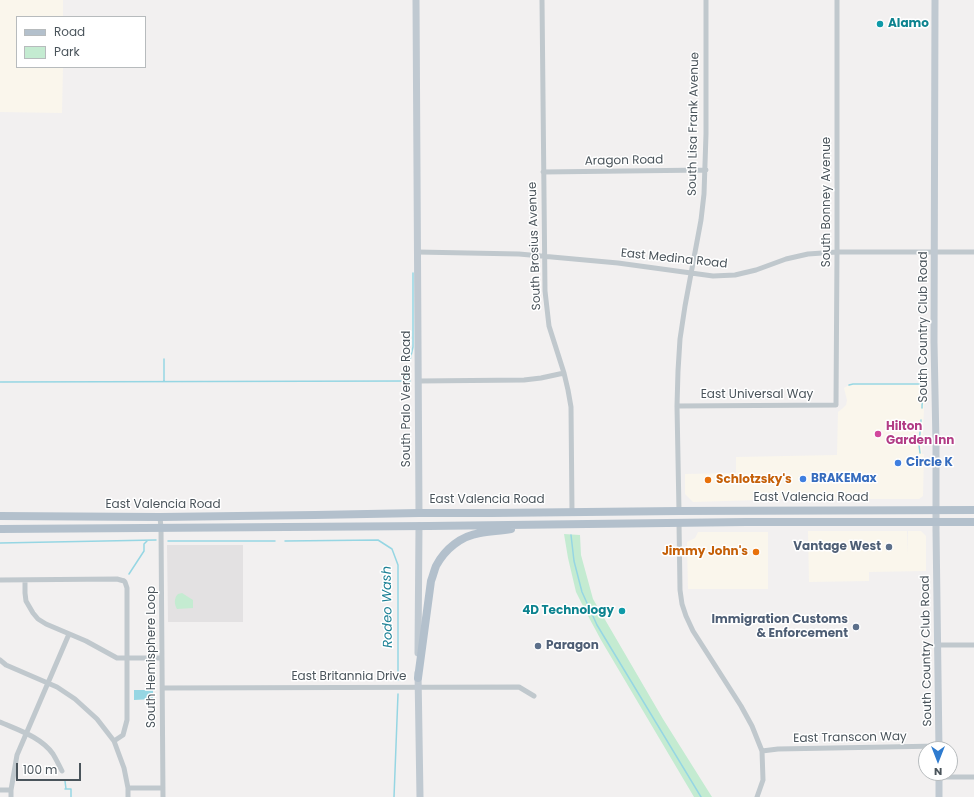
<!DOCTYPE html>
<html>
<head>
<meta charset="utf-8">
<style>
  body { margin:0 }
  #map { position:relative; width:974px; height:797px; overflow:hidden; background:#f2f0f0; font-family:Poppins,sans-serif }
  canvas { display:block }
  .legend { position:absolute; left:16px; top:16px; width:130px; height:52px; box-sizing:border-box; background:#fff; border:1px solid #b7bbbd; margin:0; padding:5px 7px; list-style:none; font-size:12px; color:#4a545b }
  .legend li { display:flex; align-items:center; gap:8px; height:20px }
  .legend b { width:20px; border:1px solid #b7bbbd }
  .north { position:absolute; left:918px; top:741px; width:40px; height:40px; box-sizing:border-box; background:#fff; border:1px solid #b7bbbd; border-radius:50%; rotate:180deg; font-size:11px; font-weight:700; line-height:16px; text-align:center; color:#4a545b }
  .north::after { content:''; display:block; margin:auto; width:14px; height:18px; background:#2e7bcf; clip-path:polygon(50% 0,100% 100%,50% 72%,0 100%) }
  .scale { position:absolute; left:16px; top:763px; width:65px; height:18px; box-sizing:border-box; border:2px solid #4a545b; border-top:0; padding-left:5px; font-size:12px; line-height:14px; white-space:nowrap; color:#4a545b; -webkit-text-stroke:3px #fff; paint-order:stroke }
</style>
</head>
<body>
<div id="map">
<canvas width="974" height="797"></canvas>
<ul class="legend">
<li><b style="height:5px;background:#b3c0cc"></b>Road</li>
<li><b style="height:11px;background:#c4ebd1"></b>Park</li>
</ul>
<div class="north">N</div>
<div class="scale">100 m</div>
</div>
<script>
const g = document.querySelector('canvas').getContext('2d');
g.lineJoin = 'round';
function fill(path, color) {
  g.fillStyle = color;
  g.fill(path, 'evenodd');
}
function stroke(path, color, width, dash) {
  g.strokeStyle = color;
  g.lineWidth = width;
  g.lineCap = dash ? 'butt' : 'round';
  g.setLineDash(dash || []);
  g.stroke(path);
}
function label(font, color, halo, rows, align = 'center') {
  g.font = font + ' Poppins,sans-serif';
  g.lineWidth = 3;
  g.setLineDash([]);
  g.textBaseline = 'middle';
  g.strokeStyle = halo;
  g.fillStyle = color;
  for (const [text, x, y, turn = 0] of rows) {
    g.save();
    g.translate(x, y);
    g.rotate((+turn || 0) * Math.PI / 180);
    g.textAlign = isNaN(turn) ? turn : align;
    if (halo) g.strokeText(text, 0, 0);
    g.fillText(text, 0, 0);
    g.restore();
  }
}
const commercial = new Path2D(`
  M 0,0 L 63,0 L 63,17 L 17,17 L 17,67 L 63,67 L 62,113 L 0,112 Z
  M 852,383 L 921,383 L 925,386 L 922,454 L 924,454 L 923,496 L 919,499 L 792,499 L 693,502 L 685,494 L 685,474 L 736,473 L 736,457 L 837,455 L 838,412 L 843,408 L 846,405 L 847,400 L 844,388 Z
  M 907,531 L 907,555 L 908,531 L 921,531 L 926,536 L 926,571 L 869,572 L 869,581 L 809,582 L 808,531 Z
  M 698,532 L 768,532 L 768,589 L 688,589 L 687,542 L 695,538 Z`);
const education = new Path2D(`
  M 167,545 L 243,545 L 243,622 L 168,622 Z`);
const green = new Path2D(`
  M 564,534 L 580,535 L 581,555 L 593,599 L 663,719 L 712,797 L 694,797 L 601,640 L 587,614 L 576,592 L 568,558 Z
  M 182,593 L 193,600 L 193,608 L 177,609 C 174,604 174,598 178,594 Z`);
const water = new Path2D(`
  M 134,690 L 153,690 L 153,699 L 134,700 Z`);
const stream = new Path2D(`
  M 164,359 L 164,381
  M 410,360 L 413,347 L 413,273
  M 403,380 L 407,376 L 410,368
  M 0,382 L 410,381
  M 849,385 L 853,384 L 920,384 C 924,391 922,400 922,408
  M 920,453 L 919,445 L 921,420
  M 571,535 L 574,561 L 582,592 L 597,625 L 701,797
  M 168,541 L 275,541
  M 285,541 L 378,540 L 392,549 L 398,565 L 398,680
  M 0,543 L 156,540
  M 129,574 L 144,551 L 144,544 L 147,541
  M 65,781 L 66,789 L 65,789
  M 66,789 L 71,789 L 71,797
  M 394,797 L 398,694`);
const street = new Path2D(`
  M 542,0 L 545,291 L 549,326 L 564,373 L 568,390 L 571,407 L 572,512
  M 543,172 L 706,170
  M 417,252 L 519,254 L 618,263 L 713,276 L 735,275 L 756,270 L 786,259 L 808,254 L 837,252 L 974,252
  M 419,381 L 524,380 L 541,378 L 564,373
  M 677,406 L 836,405 L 837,252 L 837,0
  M 679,511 L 677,406 L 678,371 L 680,339 L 685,306 L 701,220 L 704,194 L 706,134 L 706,0
  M 160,517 L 161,528 L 163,797
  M 679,523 L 680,590 L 682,604 L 686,616 L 693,631 L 741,706 L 752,726 L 762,751 L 763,780 L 757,797
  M 0,580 L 117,579 L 124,581
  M 25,580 L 25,593 L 26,601 L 33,613 L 38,619 L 46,624 L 86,641 L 117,658 L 162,658
  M 938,645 L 974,645
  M 0,660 L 6,665 L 57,687 L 75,699 L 97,719 L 114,741 L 124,768 L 128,788 L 128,797
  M 162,688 L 519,687 L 534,696
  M 0,722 C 18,730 41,737 53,754 C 56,759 59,765 62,771
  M 114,741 L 123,735 L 127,720 L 127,588 L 125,582 L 124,581
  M 762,751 L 778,749 L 939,746
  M 939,777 L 974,777
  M 128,788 L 163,788
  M 0,790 L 11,790
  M 11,797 L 11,790 L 17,755 L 69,634`);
const secondary = new Path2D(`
  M 416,0 L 419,513
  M 935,0 L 934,342 L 936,444 L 936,530 L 939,749
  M 418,653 L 419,526
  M 418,673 L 420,797
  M 939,797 L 939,773`);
const primary = new Path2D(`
  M 0,516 L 160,517 L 315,515 L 419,513 L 492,513 L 679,511 L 974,510
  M 0,529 L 429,526 L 746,522 L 974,522
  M 418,678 L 431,581 C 433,576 434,571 436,566 C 445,549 461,536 480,533 C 490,531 501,531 511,529`);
const markers = [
  [880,24,4,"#0f9aa8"],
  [878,434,4,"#d1479c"],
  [898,463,4,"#3f7fe0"],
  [803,479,4,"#3f7fe0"],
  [708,480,4,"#e8710a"],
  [889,547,4,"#5c6f8a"],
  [756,552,4,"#e8710a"],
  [622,611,4,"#0f9aa8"],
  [856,627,4,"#5c6f8a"],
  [538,646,4,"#5c6f8a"]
];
const cultureNames = [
  ["Alamo",888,24],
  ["4D Technology",614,611,"right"]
];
const streetNames = [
  ["South Lisa Frank Avenue",694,124,-89],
  ["Aragon Road",624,161,-1],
  ["South Bonney Avenue",827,202,-90],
  ["South Brosius Avenue",535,246,-92],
  ["East Medina Road",674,259,6],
  ["South Country Club Road",924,327,-90],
  ["East Universal Way",757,395],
  ["South Palo Verde Road",407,399,-90],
  ["East Valencia Road",811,498],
  ["East Valencia Road",487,500],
  ["East Valencia Road",163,505],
  ["South Country Club Road",927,651,-91],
  ["South Hemisphere Loop",152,657,-90],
  ["East Britannia Drive",349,677],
  ["East Transcon Way",850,738,-1]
];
const hotelNames = [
  ["Hilton",886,427],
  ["Garden Inn",886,441]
];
const shopNames = [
  ["Circle K",906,463],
  ["BRAKEMax",811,479]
];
const foodNames = [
  ["Schlotzsky's",716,480],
  ["Jimmy John's",748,552,"right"]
];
const serviceNames = [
  ["Vantage West",881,547],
  ["Immigration Customs",848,620],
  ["& Enforcement",848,634],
  ["Paragon",546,646,"left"]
];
const waterNames = [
  ["Rodeo Wash",388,607,-91]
];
fill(commercial, '#faf6ec');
fill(education, '#e3e1e2');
fill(green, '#c4ebd1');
fill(water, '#96d6e3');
stroke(stream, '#96d6e3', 1.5);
stroke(street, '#c0c8cd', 5);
stroke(secondary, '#c0c9d1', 7);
stroke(primary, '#b3c0cc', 8);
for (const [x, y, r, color] of markers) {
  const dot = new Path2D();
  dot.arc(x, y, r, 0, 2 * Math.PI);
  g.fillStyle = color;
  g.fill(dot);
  stroke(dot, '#fff', 1.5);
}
label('bold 12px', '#0d838f', '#fff', cultureNames, 'left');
label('12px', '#4a545b', '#fff', streetNames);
label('bold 12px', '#b23c85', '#fff', hotelNames, 'left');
label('bold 12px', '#366cbe', '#fff', shopNames, 'left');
label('bold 12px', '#c56008', '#fff', foodNames, 'left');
label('bold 12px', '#4e5e75', '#fff', serviceNames, 'right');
label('italic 13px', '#1c8195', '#fff', waterNames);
</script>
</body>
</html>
